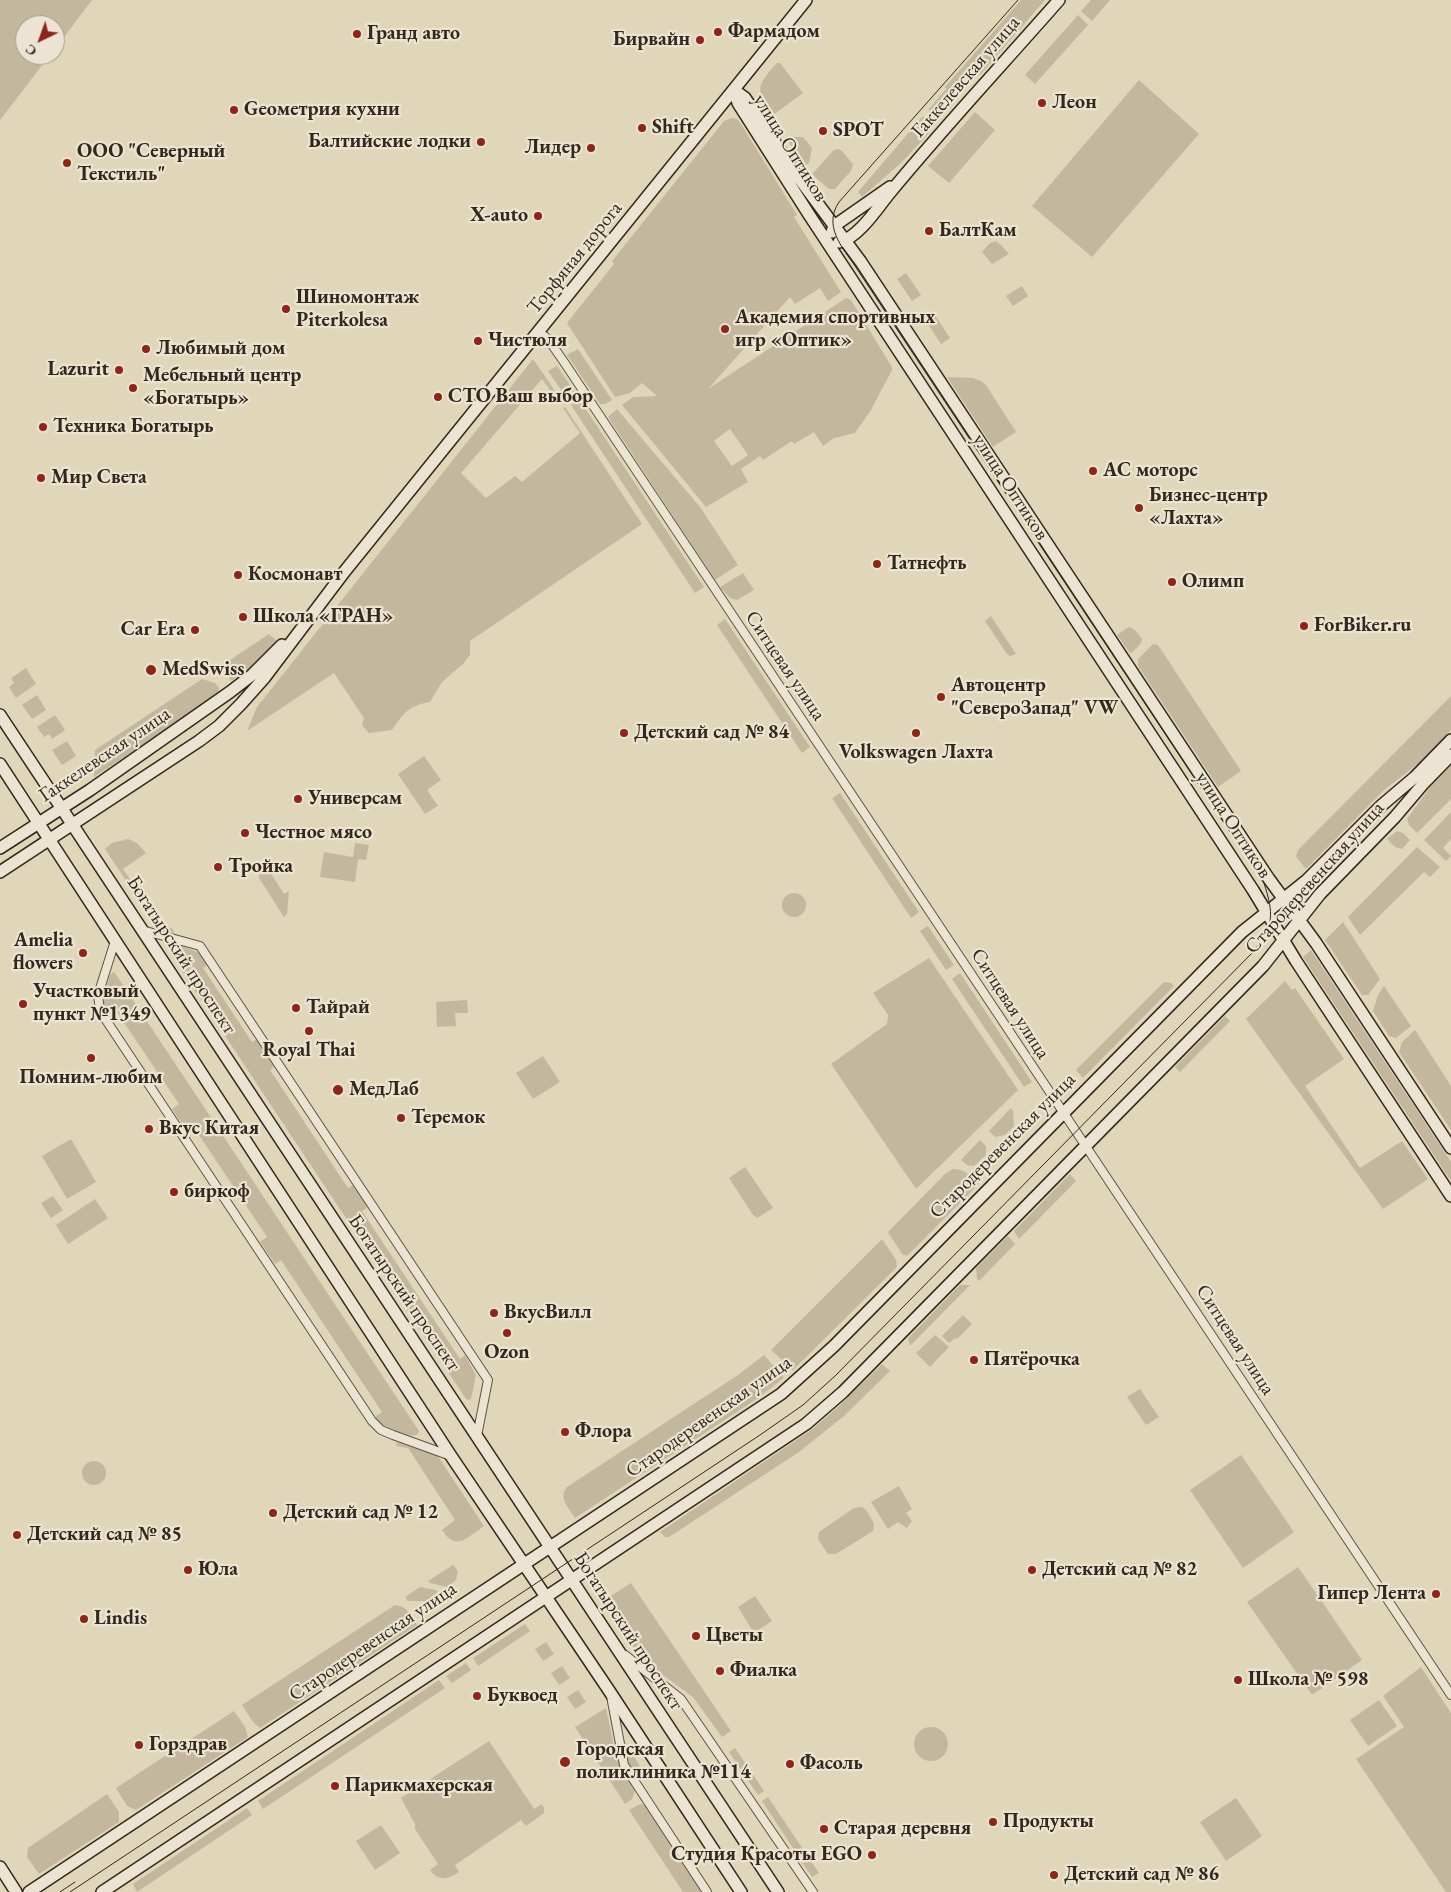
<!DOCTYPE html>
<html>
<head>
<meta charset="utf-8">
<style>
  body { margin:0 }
  #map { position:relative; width:1451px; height:1892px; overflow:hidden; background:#e0d6b9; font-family:"EB Garamond",serif }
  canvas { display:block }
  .north { position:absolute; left:15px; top:15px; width:50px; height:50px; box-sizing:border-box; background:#ebe4d2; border:1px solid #a19989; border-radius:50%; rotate:222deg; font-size:14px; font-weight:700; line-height:20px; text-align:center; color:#33281b }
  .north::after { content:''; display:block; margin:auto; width:18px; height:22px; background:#8f2418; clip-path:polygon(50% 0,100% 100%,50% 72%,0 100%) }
</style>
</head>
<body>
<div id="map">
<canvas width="1451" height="1892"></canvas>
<div class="north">С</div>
</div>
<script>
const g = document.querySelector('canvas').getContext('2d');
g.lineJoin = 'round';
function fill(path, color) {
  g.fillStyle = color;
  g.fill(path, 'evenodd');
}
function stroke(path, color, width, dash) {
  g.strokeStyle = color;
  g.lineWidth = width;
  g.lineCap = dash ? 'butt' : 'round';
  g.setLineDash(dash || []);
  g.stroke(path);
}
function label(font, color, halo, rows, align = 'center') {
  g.font = font + ' "EB Garamond",serif';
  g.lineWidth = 4.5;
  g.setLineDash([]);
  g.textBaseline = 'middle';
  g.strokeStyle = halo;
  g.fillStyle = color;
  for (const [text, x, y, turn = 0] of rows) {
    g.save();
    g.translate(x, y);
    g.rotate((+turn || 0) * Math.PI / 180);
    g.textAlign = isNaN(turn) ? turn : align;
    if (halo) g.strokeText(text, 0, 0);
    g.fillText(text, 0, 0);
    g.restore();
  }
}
const green = new Path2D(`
  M 0,0 L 92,0 L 55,49 L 55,25 L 25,25 L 25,55 L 50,55 L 0,120 Z
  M 1021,0 L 1045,0 L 980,75 L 973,68 L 936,110 L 928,110 L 946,89 L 945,87 Z
  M 1091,0 L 1110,0 L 1092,21 L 1081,11 Z
  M 1078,15 L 1088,25 L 1035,84 L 1025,75 Z
  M 777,63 L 780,63 L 803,93 L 773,115 C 755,90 756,86 777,63 Z
  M 1139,80 L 1199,134 L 1092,257 L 1032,206 Z
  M 975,112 L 995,130 L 949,183 L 928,166 Z
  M 922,117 L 929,117 L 922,126 L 929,133 L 901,163 L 862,197 L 858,192 Z
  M 732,118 L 737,119 L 741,124 L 797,215 L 794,217 L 841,292 L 828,301 L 820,288 L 795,304 L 790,297 L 708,389 L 846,298 L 851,300 L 892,367 L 892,370 L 871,410 L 855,433 L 834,438 L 823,446 L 814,432 L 794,444 L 792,441 L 763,460 L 760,456 L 741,469 L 748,482 L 706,507 L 622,405 L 633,397 L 657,396 L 642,383 L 630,393 L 615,397 L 567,323 L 614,264 L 612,261 L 724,121 ZM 730,429 L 748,455 L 732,466 L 714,441 Z
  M 789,137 L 803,137 L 812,148 L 809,163 L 806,165 L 786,139 Z
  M 838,149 L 841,150 L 853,164 L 851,171 L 835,189 L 829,189 L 814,176 L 813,173 L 834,150 Z
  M 996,241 L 1002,246 L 1009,254 L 992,264 L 982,252 L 990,243 Z
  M 906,273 L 921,295 L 912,301 L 897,279 Z
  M 1022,286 L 1028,296 L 1013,306 L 1006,296 Z
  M 935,315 L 950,338 L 941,344 L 926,321 Z
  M 578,349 L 612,400 L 605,404 L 600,404 L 567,355 Z
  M 533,359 L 562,401 L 559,403 L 542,379 L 461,473 L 486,498 L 515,476 L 522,482 L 580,433 L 563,408 L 565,407 L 642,524 L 470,641 L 470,655 L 463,664 L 442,682 L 430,702 C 408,706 405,712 392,730 L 369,733 L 362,725 L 364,718 L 334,673 L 247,731 L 257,707 Z
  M 557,366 L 574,391 L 566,397 L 548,371 Z
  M 947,377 L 973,378 L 981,381 L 986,385 L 1016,432 L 993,447 Z
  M 579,399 L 704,587 L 695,593 L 571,405 Z
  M 617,409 L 700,507 L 738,565 L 715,580 L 608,417 Z
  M 743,573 L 754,590 L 737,600 L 730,598 L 720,587 Z
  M 991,616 L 1016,654 L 1010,656 L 1007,654 L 985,621 Z
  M 725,619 L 810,747 L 802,753 L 717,625 Z
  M 1129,627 L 1135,630 L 1142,639 L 1141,643 L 1132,653 L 1129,652 L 1117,635 Z
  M 269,634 L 277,641 L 264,658 L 231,681 L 221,666 Z
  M 1153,644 L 1158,645 L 1241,771 L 1218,787 L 1138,666 L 1138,659 Z
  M 26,668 L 36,684 L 16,698 L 9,687 L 14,683 L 11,678 Z
  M 202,679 L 215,683 L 219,688 L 218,695 L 94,777 L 95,750 Z
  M 37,695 L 46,710 L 32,719 L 22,705 Z
  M 1451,696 L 1451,730 L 1419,763 L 1384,790 L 1306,869 L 1296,857 L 1298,850 Z
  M 55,715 L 65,730 L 52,739 L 49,734 L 44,737 L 37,727 Z
  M 67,741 L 76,756 L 62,765 L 52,750 Z
  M 424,756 L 441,780 L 427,790 L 438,806 L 425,814 L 398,774 Z
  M 1451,764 L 1451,799 L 1417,833 L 1409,825 L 1407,819 L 1436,779 Z
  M 840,793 L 919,912 L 911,918 L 832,798 Z
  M 1451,812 L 1451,839 L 1443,848 L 1451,856 L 1446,861 L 1424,840 Z
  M 1397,831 L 1403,833 L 1410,840 L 1402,849 L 1395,847 L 1387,839 Z
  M 128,839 L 137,843 L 146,853 L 123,869 L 161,925 L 172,928 L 174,933 L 160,930 L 157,927 L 105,849 L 112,843 Z
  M 355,843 L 369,845 L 366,860 L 358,859 L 355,882 L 320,877 L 324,852 L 353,857 Z
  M 1417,847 L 1440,867 L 1430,877 L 1424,872 L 1360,935 L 1348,917 Z
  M 267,866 L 273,867 L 276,871 L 272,875 L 284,894 L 289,891 L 287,914 L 284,917 L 259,878 L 260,870 Z
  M782 905a12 12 0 1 1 24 0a12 12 0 1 1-24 0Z
  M 1343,922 L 1380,979 L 1368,995 L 1362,995 L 1325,940 Z
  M 928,926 L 954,965 L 946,970 L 920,931 Z
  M 176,944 L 200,953 L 208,964 L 203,968 L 252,1042 L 257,1039 L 275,1066 L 270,1070 L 348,1188 L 353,1185 L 368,1207 L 362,1211 L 460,1359 L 465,1355 L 476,1375 L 471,1399 L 469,1400 L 466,1399 L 170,953 L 169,948 L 170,946 Z
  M 1311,950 L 1451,1162 L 1451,1181 L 1303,957 Z
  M 929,958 L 1018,1090 L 916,1189 L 831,1064 L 887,1024 L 888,1015 L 873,993 Z
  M 113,972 L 115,973 L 419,1431 L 418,1434 C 406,1440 384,1428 376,1419 L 376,1416 L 382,1412 L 281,1260 L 275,1264 L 260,1242 L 267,1237 L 191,1123 L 184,1127 L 172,1109 L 179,1104 L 112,1005 L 105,1009 L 102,1001 L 110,975 Z
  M 960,973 L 1032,1082 L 1024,1087 L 952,979 Z
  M 1285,981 L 1292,990 L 1295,988 L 1344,1059 L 1305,1086 L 1360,1168 L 1402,1141 L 1428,1179 L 1383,1209 L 1246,1019 Z
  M 1164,982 L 1171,983 L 1174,986 L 1083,1078 L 1076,1070 Z
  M 1384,986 L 1411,1026 L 1396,1038 L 1389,1036 L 1373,1011 L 1378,995 Z
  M 467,1000 L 468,1013 L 455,1013 L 456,1026 L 437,1027 L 436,1002 Z
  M 1225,1016 L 1230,1021 L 1180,1072 L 1175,1067 Z
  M 1415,1030 L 1451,1086 L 1451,1130 L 1399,1052 L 1402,1042 Z
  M 543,1056 L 560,1082 L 533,1099 L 516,1073 Z
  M 1011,1108 L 1013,1111 L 1014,1126 L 1005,1135 L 995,1137 L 989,1131 Z
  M 71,1139 L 96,1182 L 67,1199 L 42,1156 Z
  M 980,1140 L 986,1146 L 986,1155 L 974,1166 L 967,1165 L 961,1160 Z
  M 745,1167 L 773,1208 L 757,1218 L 753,1215 L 729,1178 Z
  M 953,1169 C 965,1169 971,1176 979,1184 L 907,1256 L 902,1254 L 888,1232 L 946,1173 Z
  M 1070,1174 L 1076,1181 L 1019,1239 L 1014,1231 Z
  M 53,1196 L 63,1210 L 51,1218 L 41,1203 Z
  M 95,1199 L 108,1218 L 68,1244 L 56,1225 Z
  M 1008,1236 L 1015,1244 L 979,1281 L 977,1279 L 976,1268 Z
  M 882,1239 L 896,1260 L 897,1267 L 793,1370 L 771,1350 Z
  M 960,1285 L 970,1285 L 910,1346 L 908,1338 Z
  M 963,1315 L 972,1324 L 957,1339 L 955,1338 L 949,1343 L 942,1336 Z
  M 935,1335 L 949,1347 L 930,1367 L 916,1353 Z
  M 764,1355 L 784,1378 L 755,1400 L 575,1518 C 569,1508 558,1498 567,1487 L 738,1375 Z
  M 882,1364 L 890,1371 L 844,1416 L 799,1452 L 669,1537 L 665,1537 L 660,1532 L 811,1430 L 837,1408 Z
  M 1140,1389 L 1159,1417 L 1146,1425 L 1127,1397 Z
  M 397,1442 L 437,1455 L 484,1526 C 468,1537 456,1552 442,1530 L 455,1520 L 408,1448 L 396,1446 Z
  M 1241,1455 L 1294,1532 L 1243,1568 L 1190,1490 Z
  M82 1473a12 12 0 1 1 24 0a12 12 0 1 1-24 0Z
  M 899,1486 L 912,1509 L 906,1513 L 912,1521 L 907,1528 L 898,1522 L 888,1529 L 871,1502 Z
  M 862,1507 L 866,1510 L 874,1523 L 873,1531 L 836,1554 L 828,1554 L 818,1539 L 819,1532 L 854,1508 Z
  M 453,1565 L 458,1571 L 456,1580 L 447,1587 L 430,1583 L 428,1581 Z
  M 1298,1567 L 1362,1660 L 1312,1695 L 1247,1602 Z
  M 631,1583 L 731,1731 L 722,1737 L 693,1697 L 641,1659 L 603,1601 Z
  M 420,1587 L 436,1590 L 438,1592 L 426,1601 L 408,1601 L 405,1597 Z
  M 755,1596 L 772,1621 L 754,1633 L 738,1607 Z
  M 395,1605 C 407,1606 411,1615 417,1625 L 260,1728 L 253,1722 L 242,1705 Z
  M 525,1624 L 530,1631 L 478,1666 L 473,1658 Z
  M 546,1642 L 554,1654 L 543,1661 L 535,1649 Z
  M 466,1663 L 471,1670 L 452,1683 L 446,1676 Z
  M 562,1666 L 570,1678 L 559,1685 L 551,1673 Z
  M 1421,1667 L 1451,1713 L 1451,1892 L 1446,1892 L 1356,1759 L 1404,1727 L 1383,1696 Z
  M 439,1680 L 445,1688 L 263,1809 L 258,1801 Z
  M 578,1690 L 586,1702 L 575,1709 L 567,1697 Z
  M 1379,1700 L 1397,1726 L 1368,1746 L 1350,1720 Z
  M 606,1708 L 617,1760 L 635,1791 L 632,1799 L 625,1804 L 575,1727 Z
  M 234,1711 L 245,1727 L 248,1737 L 136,1810 L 127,1806 L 116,1788 Z
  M914 1744a17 17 0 1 1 34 0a17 17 0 1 1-34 0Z
  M 622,1737 L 640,1766 L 634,1770 L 630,1769 Z
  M 489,1741 L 534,1809 L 542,1804 L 544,1808 L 544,1813 L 526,1826 L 521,1820 L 455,1865 L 459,1872 C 448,1880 438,1881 430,1870 L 438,1864 L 415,1829 L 415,1824 L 401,1798 Z
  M 735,1748 L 764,1791 L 758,1795 L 729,1752 Z
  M 107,1794 L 119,1812 L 119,1822 L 39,1874 L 27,1857 L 28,1848 Z
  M 768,1797 L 819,1873 L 812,1877 L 762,1801 Z
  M 1236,1798 L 1262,1836 L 1226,1861 L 1200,1822 Z
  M 642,1804 L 646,1806 L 650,1810 L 704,1892 L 683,1892 L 629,1810 L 638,1805 Z
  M 247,1808 L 252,1815 L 137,1892 L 133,1884 Z
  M 381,1825 L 400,1853 L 375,1870 L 356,1841 Z`);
const street = new Path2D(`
  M 539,332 L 548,339 L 564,362 L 1451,1695
  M 142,930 L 200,946 L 488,1380 L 477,1436
  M 115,941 L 98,995 L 100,1011 L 372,1421 L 381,1430 L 393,1435 L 451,1456
  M 625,1655 L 681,1699 L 813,1892
  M 611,1696 L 624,1765 L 707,1892`);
const secondary = new Path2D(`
  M 734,90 L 738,103 L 808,213 L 1253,890 L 1296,961 L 1451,1196
  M 734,90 L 745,98 L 798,177 L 861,262 L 1269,879 L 1316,943 L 1451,1148
  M 832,232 L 834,226 L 890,187
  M 839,242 C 857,239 877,209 888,195 C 943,128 1002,65 1059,0
  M 0,715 L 778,1892
  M 0,764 L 451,1456 L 610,1692 L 741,1892
  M 0,848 L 90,790 L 230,692 L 252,675 L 282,645
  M 0,872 L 199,741 L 219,726 L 241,704 L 265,677 L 345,571 L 806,0
  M 0,1867 L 16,1892
  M 29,1892 L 781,1394 L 834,1346 L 1242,932 L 1307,880 L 1382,805 L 1415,777 L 1451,740
  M 102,1892 L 806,1424 L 843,1392 L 1263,966 L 1320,894 L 1395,817 L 1423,784 L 1451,755`);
const tram = new Path2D(`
  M 60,1892 L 75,1882
  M 70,1892 L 760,1435 L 803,1405 L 835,1376 L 1254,951 C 1274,924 1274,915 1264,883 L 855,266 C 842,247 823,226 839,202 L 1018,0`);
const markers = [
  [718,32,5,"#8f2418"],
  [357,34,5,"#8f2418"],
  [700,40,5,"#8f2418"],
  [1042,103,5,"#8f2418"],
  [234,110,5,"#8f2418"],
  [642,128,5,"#8f2418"],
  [823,131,5,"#8f2418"],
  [481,142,5,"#8f2418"],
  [591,148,5,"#8f2418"],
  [67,163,5,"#8f2418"],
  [538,216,5,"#8f2418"],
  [929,231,5,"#8f2418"],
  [286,309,5,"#8f2418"],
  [725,329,5,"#8f2418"],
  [478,341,5,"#8f2418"],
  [146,349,5,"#8f2418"],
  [119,370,5,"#8f2418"],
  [133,388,5,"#8f2418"],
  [438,397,5,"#8f2418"],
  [43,427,5,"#8f2418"],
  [1093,471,5,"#8f2418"],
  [41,478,5,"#8f2418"],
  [1139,508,5,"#8f2418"],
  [877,564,5,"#8f2418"],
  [238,575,5,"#8f2418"],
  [1172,582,5,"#8f2418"],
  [243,617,5,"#8f2418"],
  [1304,626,5,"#8f2418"],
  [195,630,5,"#8f2418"],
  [151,670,6,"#8f2418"],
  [941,697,5,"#8f2418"],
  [624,733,5,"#8f2418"],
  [916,733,5,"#8f2418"],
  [298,799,5,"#8f2418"],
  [245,833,5,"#8f2418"],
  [218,867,5,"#8f2418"],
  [83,953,5,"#8f2418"],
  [23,1004,5,"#8f2418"],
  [296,1008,5,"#8f2418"],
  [309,1031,5,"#8f2418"],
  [91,1058,5,"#8f2418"],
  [338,1090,6,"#8f2418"],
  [401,1118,5,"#8f2418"],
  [149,1129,5,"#8f2418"],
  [174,1192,5,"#8f2418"],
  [494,1313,5,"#8f2418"],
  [507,1333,5,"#8f2418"],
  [974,1360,5,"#8f2418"],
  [565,1432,5,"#8f2418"],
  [273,1513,5,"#8f2418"],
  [17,1535,5,"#8f2418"],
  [188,1570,5,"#8f2418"],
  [1032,1570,5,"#8f2418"],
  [1436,1594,5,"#8f2418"],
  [84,1619,5,"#8f2418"],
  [696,1636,5,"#8f2418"],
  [720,1671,5,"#8f2418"],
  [1238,1680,5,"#8f2418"],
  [477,1696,5,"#8f2418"],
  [139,1745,5,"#8f2418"],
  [565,1762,6,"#8f2418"],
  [790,1764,5,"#8f2418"],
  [335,1786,5,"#8f2418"],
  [993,1822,5,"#8f2418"],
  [824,1829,5,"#8f2418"],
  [872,1855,5,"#8f2418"],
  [1054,1875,5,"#8f2418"]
];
const poiNames = [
  ["Фармадом",728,32],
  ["Гранд авто",367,34],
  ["Бирвайн",690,40,"right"],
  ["Леон",1052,103],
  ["Geoметрия кухни",244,110],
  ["Shift",652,128],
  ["SPOT",833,131],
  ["Балтийские лодки",471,142,"right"],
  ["Лидер",581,148,"right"],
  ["ООО \"Северный",77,152],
  ["Текстиль\"",77,175],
  ["X-auto",528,216,"right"],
  ["БалтКам",939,231],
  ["Шиномонтаж",296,298],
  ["Piterkolesa",296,321],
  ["Академия спортивных",735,318],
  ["игр «Оптик»",735,341],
  ["Чистюля",488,341],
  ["Любимый дом",156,349],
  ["Lazurit",109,370,"right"],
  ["Мебельный центр",143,376],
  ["«Богатырь»",143,399],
  ["СТО Ваш выбор",448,397],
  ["Техника Богатырь",53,427],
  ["АС моторс",1103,471],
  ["Мир Света",51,478],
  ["Бизнес-центр",1149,496],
  ["«Лахта»",1149,519],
  ["Татнефть",887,564],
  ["Космонавт",248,575],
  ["Олимп",1182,582],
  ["Школа «ГРАН»",253,617],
  ["ForBiker.ru",1314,626],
  ["Car Era",185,630,"right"],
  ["MedSwiss",162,670],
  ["Автоцентр",951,686],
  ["\"СевероЗапад\" VW",951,709],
  ["Детский сад № 84",634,733],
  ["Volkswagen Лахта",916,753,"center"],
  ["Универсам",308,799],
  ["Честное мясо",255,833],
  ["Тройка",228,867],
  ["Amelia",73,941,"right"],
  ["flowers",73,964,"right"],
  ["Участковый",33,992],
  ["пункт №1349",33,1015],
  ["Тайрай",306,1008],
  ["Royal Thai",309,1051,"center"],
  ["Помним-любим",91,1078,"center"],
  ["МедЛаб",349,1090],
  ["Теремок",411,1118],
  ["Вкус Китая",159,1129],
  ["биркоф",184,1192],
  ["ВкусВилл",504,1313],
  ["Ozon",507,1353,"center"],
  ["Пятёрочка",984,1360],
  ["Флора",575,1432],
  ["Детский сад № 12",283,1513],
  ["Детский сад № 85",27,1535],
  ["Юла",198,1570],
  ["Детский сад № 82",1042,1570],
  ["Гипер Лента",1426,1594,"right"],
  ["Lindis",94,1619],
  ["Цветы",706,1636],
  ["Фиалка",730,1671],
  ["Школа № 598",1248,1680],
  ["Буквоед",487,1696],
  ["Горздрав",149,1745],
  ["Городская",576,1750],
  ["поликлиника №114",576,1773],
  ["Фасоль",800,1764],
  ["Парикмахерская",345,1786],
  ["Продукты",1003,1822],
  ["Старая деревня",834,1829],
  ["Студия Красоты EGO",862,1855,"right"],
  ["Детский сад № 86",1064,1875]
];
const streetNames = [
  ["Гаккелевская улица",966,77,-49],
  ["улица Оптиков",790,148,58],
  ["Торфяная дорога",575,258,-51],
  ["улица Оптиков",1010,487,57],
  ["Ситцевая улица",785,666,56],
  ["Гаккелевская улица",105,755,-34],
  ["улица Оптиков",1233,825,57],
  ["Стародеревенская улица",1315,878,-48],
  ["Богатырский проспект",181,955,57],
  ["Ситцевая улица",1010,1004,57],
  ["Стародеревенская улица",1003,1146,-45],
  ["Богатырский проспект",404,1293,56],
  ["Ситцевая улица",1235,1340,57],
  ["Стародеревенская улица",709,1417,-35],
  ["Богатырский проспект",628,1631,57],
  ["Стародеревенская улица",373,1642,-34]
];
fill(green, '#c3b89e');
stroke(street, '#5e5442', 10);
stroke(secondary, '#33281b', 14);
stroke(street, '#ebe4d2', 8);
stroke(secondary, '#ebe4d2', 11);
stroke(tram, '#33281b', 1);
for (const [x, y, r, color] of markers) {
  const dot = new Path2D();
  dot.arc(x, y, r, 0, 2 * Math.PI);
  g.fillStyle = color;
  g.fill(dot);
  stroke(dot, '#ebe4d2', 2);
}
label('bold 20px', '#33281b', '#ebe4d2', poiNames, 'left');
label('20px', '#33281b', '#ebe4d2', streetNames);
</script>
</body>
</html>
